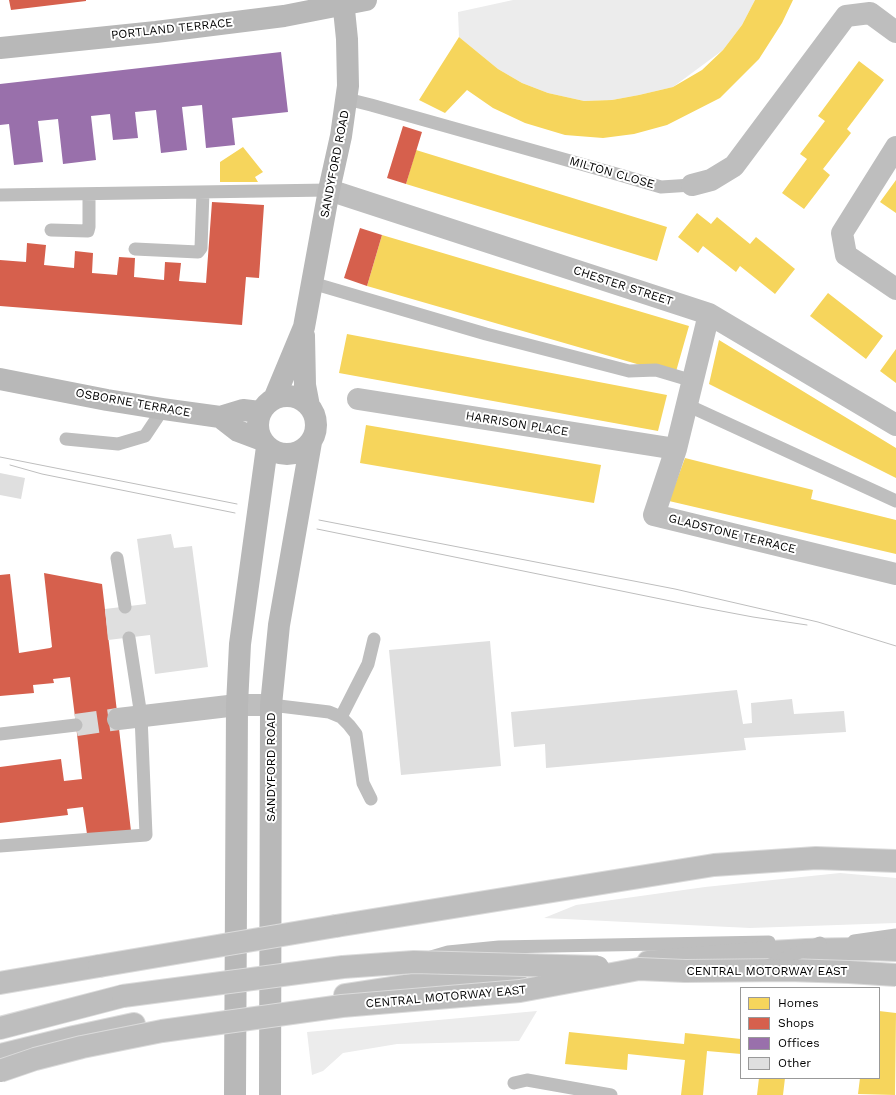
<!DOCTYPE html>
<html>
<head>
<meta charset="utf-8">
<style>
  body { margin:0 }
  #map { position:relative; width:896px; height:1095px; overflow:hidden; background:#fff; font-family:"Work Sans",sans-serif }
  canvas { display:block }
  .legend { position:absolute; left:740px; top:987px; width:140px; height:92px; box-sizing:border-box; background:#fff; border:1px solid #999; margin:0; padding:5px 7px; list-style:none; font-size:12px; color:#000 }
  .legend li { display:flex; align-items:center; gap:8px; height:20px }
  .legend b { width:20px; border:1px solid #999 }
</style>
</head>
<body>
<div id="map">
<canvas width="896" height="1095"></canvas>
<ul class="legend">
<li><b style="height:11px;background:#f6d55c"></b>Homes</li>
<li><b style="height:11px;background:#d6604d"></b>Shops</li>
<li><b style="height:11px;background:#9970ab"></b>Offices</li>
<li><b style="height:11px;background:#dfdfdf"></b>Other</li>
</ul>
</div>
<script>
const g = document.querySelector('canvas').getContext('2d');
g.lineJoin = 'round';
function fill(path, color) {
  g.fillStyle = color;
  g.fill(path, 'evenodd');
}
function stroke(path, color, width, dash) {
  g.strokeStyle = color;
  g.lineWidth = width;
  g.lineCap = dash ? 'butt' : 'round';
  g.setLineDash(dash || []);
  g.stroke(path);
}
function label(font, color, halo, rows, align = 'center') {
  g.font = font + ' "Work Sans",sans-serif';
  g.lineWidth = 4;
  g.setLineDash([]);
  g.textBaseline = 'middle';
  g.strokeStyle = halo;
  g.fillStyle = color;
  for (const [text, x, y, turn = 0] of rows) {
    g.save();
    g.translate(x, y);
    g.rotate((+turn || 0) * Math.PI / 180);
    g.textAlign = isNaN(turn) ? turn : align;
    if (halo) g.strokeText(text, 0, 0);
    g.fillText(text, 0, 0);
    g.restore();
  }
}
const green = new Path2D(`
  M 513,0 L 755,0 L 742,25 L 723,50 L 673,87 L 639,95 L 612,100 L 584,101 L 548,93 L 522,83 L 498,69 L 459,37 L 458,12 Z
  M 840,873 L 896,878 L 896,923 L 750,928 L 544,918 L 576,905 L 705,887 Z
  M 537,1011 L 519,1041 L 397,1044 L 343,1053 L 323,1071 L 312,1075 L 307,1032 Z`);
const homes = new Path2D(`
  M 755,0 L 793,0 L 782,23 L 759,59 L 720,98 L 667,125 L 634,134 L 603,138 L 565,135 L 525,123 L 493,108 L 467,90 L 445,113 L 419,100 L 459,37 L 498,69 L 522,83 L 548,93 L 584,101 L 612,100 L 639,95 L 673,87 L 702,70 L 723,50 L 742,25 Z
  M 859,61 L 884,80 L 847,129 L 851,133 L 823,169 L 830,175 L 804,209 L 782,193 L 807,159 L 800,154 L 825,121 L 818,116 Z
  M 243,147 L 263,172 L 255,177 L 258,182 L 220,182 L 220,162 Z
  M 416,150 L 667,227 L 657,261 L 406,184 Z
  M 896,180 L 896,213 L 880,202 Z
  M 697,213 L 711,224 L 717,217 L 750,244 L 756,237 L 795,269 L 775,294 L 740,266 L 736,272 L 703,246 L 698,253 L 678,237 Z
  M 382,235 L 689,326 L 675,375 L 367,286 Z
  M 828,293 L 883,336 L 866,359 L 810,316 Z
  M 347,334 L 667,395 L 658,431 L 339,373 Z
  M 719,340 L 896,448 L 896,478 L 709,384 Z
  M 896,349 L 896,383 L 880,371 Z
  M 366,425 L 601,465 L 594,503 L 360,463 Z
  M 685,458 L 813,490 L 811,499 L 896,520 L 896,554 L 669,501 Z
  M 879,1011 L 896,1013 L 895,1095 L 858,1094 L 860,1078 L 879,1078 Z
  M 569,1032 L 684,1044 L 685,1033 L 741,1039 L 741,1054 L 707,1051 L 703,1095 L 681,1095 L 685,1060 L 628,1054 L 627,1070 L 565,1064 Z
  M 759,1078 L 785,1078 L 783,1095 L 757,1095 Z`);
const shops = new Path2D(`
  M 9,0 L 86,0 L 86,1 L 11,10 Z
  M 403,126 L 422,132 L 406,184 L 387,178 Z
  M 212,202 L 264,205 L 259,278 L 246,277 L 242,325 L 0,306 L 0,260 L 26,262 L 27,243 L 46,245 L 44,265 L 74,268 L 75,251 L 93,253 L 92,273 L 117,275 L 119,257 L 135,258 L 134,277 L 164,280 L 165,262 L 181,263 L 179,281 L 206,283 Z
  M 360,228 L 382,235 L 367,286 L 344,278 Z
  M 44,573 L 102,584 L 131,831 L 87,834 L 83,807 L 67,809 L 68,815 L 0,823 L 0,767 L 61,759 L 64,781 L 82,779 L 76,725 L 70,677 L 53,679 L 54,683 L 33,685 L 34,693 L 0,696 L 0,575 L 10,574 L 19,653 L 50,648 L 52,647 Z`);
const offices = new Path2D(`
  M 281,52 L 288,112 L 232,118 L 235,145 L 206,148 L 202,105 L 182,107 L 187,150 L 161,153 L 156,110 L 135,112 L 138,138 L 113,140 L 110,114 L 91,116 L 96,160 L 63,164 L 58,119 L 38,121 L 43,162 L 14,165 L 9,124 L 0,125 L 0,84 Z`);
const building = new Path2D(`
  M 0,473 L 25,478 L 21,499 L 0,495 Z
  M 171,534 L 174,548 L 192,546 L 208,667 L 155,674 L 150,635 L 108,640 L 105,609 L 146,604 L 137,539 Z
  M 490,641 L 501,766 L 401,775 L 389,650 Z
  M 737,690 L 743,724 L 752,723 L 751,703 L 792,699 L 794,714 L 844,711 L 846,732 L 744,738 L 746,750 L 546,768 L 545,744 L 514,747 L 511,712 Z`);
const streetTunnel = new Path2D(`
  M 76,725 L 118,719`);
const lane = new Path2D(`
  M 347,99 L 371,105 L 620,175 L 661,187 L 692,185
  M 0,195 L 329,190
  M 51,230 L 88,231 L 89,227 L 89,194
  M 135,249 L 198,252 L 201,248 L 203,192
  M 312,283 L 486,334 L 629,371 L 656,370 L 693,381
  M 687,405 L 896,501
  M 66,439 L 118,444 L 145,436 L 163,409
  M 117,558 L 125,607
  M 271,705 L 329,712 L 341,717 L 349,725 L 356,734 L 363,783 L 371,799
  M 341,717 L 368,664 L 374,639
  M 0,734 L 76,725
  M 0,846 L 146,835 L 141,716 L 129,638
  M 854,941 L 896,935
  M 431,957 L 448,952 L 499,947 L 769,942
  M 514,1083 L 527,1080 L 611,1095`);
const street = new Path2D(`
  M 896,147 L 842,233 L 846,255 L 896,289
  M 692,185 L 711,180 L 734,166 L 846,16 L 870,13 L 896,32
  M 329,190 L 709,314 L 896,425
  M 709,314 L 676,449 L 654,515 L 896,574
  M 358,399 L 676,449
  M 118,719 L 237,705 L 271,705`);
const secondary = new Path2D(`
  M 0,48 L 156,32 L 284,16 L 366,0
  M 304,336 L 305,385 L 309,406
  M 0,379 L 107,400 L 163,409 L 220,417 L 238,431 L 262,440
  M258 425a29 29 0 1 1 58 0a29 29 0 1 1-58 0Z
  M 274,399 L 304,327 L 329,190 L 341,136 L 348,86 L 347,39 L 343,0
  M 220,417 L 243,410 L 260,412
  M 235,1095 L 237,705 L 240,644 L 267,447
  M 270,1095 L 271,705 L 279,625 L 311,442`);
const highway = new Path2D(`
  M 336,926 L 714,865 L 816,858 L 896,861
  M 648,962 C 731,955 813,946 896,950
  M 0,983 L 99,966
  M 345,995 L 463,977 L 516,973
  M 0,1028 L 123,996
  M 0,1055 L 74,1037 L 134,1024`);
const tram = new Path2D(`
  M 0,457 L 237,504
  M 10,465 L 42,474 L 235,513
  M 319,520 L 675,589 L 818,622 L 896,646
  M 317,529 L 700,607 L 753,617 L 807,625`);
const laneBridge = new Path2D(`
  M 768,966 L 820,943`);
const highwayBridge = new Path2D(`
  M 99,966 L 336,926
  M 123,996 L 343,967 L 414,962 L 598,967
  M 0,1071 L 35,1059 L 82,1047 L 162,1031 L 342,1006 L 520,991 L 639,969 L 685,971 L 788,970 L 849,972 L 896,975`);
const streetNames = [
  ["PORTLAND TERRACE",172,29,-6],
  ["SANDYFORD ROAD",335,164,-79],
  ["MILTON CLOSE",612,173,16],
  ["CHESTER STREET",623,286,18],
  ["OSBORNE TERRACE",133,403,10],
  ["HARRISON PLACE",517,424,9],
  ["GLADSTONE TERRACE",732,534,14],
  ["SANDYFORD ROAD",271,767,-90],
  ["CENTRAL MOTORWAY EAST",767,971],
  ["CENTRAL MOTORWAY EAST",446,997,-5]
];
fill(green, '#ececec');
fill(homes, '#f6d55c');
fill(shops, '#d6604d');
fill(offices, '#9970ab');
fill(building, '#dfdfdf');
stroke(streetTunnel, '#d9d9d9', 22, [22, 11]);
stroke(highway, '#dbdbdb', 24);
stroke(lane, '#bebebe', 13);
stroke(street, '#bebebe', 22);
stroke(secondary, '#b8b8b8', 22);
stroke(highway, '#bebebe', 22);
stroke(tram, '#bebebe', 1);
stroke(highwayBridge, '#dbdbdb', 24, []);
stroke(laneBridge, '#bebebe', 13);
stroke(highwayBridge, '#bebebe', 22);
label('12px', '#000', '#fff', streetNames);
</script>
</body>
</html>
